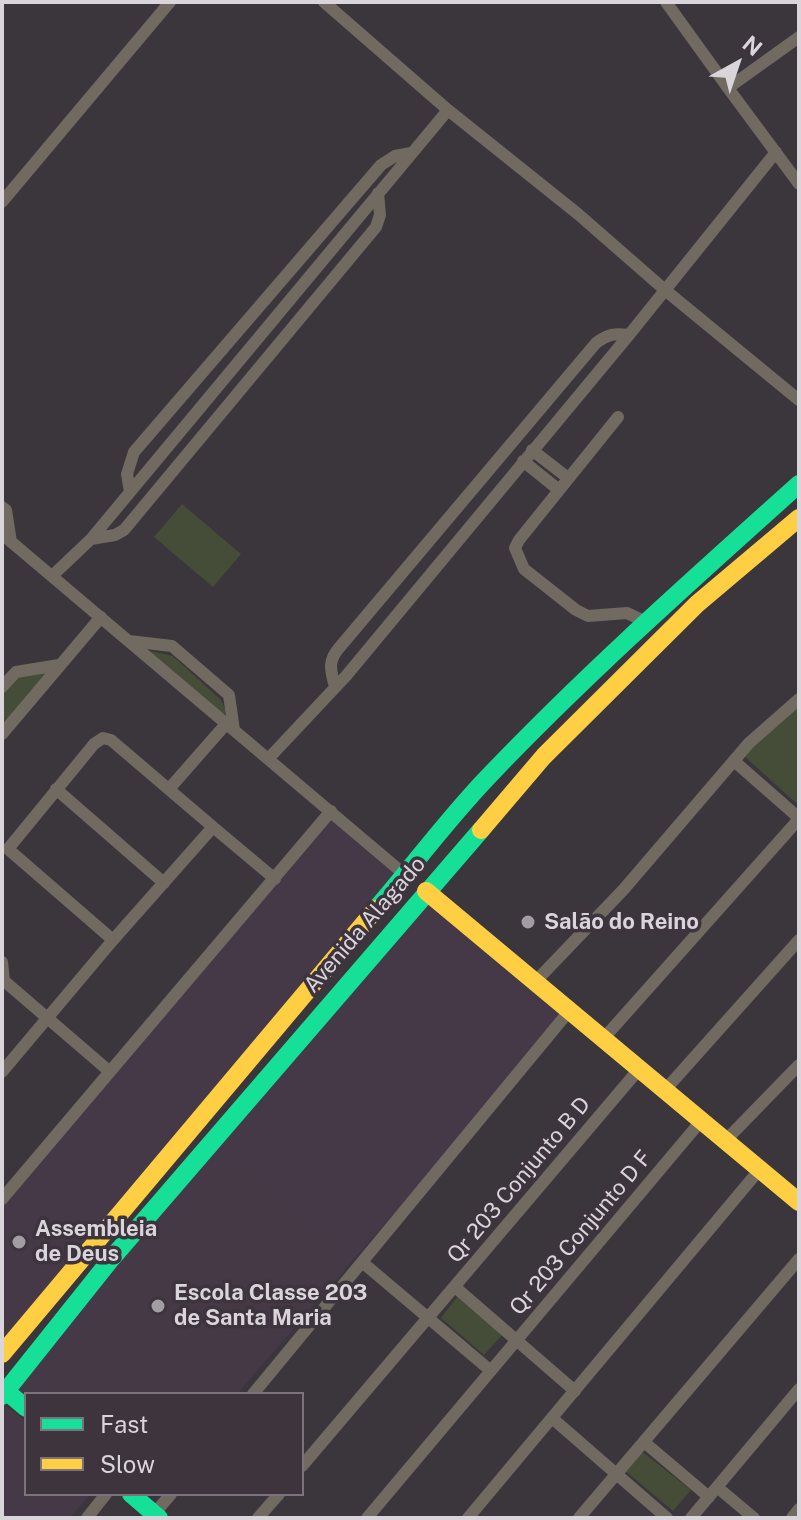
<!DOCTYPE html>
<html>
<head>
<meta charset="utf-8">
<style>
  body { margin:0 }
  #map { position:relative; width:801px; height:1520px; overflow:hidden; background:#3b363c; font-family:"Public Sans",sans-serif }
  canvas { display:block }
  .frame { position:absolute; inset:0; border:4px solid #dad4db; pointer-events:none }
  .legend { position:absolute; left:24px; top:1392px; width:280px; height:104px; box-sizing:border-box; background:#3d343e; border:2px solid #7c747d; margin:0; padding:10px 14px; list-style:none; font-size:24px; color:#dad4db }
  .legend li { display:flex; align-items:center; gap:16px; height:40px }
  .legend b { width:40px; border:2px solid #7c747d }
  .north { position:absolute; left:697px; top:24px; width:80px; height:80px; -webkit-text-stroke:6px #3d343e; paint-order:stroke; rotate:40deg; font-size:22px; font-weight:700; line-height:32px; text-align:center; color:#dad4db }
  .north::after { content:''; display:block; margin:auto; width:28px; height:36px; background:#dad4db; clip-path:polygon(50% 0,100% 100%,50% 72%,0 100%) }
</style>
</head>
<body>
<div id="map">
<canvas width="801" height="1520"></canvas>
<div class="frame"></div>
<ul class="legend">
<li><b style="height:10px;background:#16e098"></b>Fast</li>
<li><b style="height:10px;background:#ffcf43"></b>Slow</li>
</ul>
<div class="north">N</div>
</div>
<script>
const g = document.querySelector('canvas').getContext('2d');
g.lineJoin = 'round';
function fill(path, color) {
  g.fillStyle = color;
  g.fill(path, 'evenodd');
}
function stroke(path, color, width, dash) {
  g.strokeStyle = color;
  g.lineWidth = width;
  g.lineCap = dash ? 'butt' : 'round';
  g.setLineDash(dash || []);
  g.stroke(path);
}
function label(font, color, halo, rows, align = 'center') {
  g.font = font + ' "Public Sans",sans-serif';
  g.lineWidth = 7;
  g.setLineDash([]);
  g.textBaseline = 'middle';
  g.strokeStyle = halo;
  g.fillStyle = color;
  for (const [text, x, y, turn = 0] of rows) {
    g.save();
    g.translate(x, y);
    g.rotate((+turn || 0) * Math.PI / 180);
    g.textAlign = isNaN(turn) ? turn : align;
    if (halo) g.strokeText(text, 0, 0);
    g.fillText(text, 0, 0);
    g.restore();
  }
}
const built = new Path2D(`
  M 331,811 L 404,874 L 2,1353 L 2,1206 Z
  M 426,891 L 570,1010 L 237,1394 L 26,1394 L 26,1408 L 6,1391 Z
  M 2,1403 L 26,1422 L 26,1494 L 90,1494 L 70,1518 L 2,1518 Z`);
const education = new Path2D(`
  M 228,1160 L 337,1251 L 338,1263 L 231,1394 L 69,1394 L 50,1378 Z`);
const green = new Path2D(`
  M 182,504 L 241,554 L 213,587 L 154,537 Z
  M 141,649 L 173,656 L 221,700 L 226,711 L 222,717 Z
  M 49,671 L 2,725 L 2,693 L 17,674 Z
  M 795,707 L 799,712 L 799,800 L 796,803 L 743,755 Z
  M 457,1297 L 504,1333 L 484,1355 L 441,1318 Z
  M 640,1450 L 691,1490 L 673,1511 L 623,1469 Z`);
const street = new Path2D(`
  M 324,2 L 448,110 L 578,214 L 665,290 L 799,400
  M 666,2 L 728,88
  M 799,37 L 728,88 L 799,184
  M 2,202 L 170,2
  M 618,417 L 519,540 L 515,548 L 524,569 L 576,610 L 588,616 L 627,613 L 646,622
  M 532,450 L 568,478
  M 523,461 L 559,490
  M 130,492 L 127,474 L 134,452 L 381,165 L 395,156 L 411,153
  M 2,507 L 6,510 L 11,542
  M 2,534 L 404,874
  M 91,539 L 115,535 L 124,530 L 376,227 L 380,215 L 378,193
  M 52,576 L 91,539 L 448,110
  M 129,641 L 172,646 L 229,695 L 234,730
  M 2,687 L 16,672 L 59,665
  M 335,687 C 331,671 327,662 339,648 L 596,343 C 608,334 615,333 629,335
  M 2,734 L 101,617
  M 269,758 L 346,676 L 629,335 L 776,152
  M 734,761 L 799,818
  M 56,789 L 164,883
  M 169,789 L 226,724
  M 113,940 L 8,849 L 94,744 L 103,738 L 111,740 L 213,827
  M 2,962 L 4,981
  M 2,979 L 109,1071
  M 536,981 L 624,889 L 749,743 L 799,699
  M 604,1038 L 799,819
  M 2,1072 L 113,940 L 213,827 L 275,879
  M 665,1090 L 799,940
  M 726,1140 L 799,1065
  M 2,1199 L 331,811
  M 362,1262 L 491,1371
  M 455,1287 L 575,1391
  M 253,1394 L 570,1010
  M 552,1418 L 667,1518
  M 644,1442 L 709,1497
  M 302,1466 L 640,1068
  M 717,1487 L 754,1518
  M 154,1514 L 171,1494
  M 87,1518 L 106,1494
  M 258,1518 L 279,1494
  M 367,1518 L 701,1121
  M 468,1518 L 760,1169
  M 579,1518 L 799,1259
  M 691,1518 L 799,1389
  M 792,1518 L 799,1509`);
const fast = new Path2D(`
  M 376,909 C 413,866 447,820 486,779 C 585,675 692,580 799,484
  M 6,1391 L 26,1408
  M 2,1396 L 112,1258 L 481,830
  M 131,1494 L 159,1518`);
const slow = new Path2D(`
  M 481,830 L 544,756 L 697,604 L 799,518
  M 426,891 L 799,1202
  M 2,1354 L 376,909`);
const markers = [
  [528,922,8,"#a29da3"],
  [19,1242,8,"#a29da3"],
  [158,1306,8,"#a29da3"]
];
const poiNames = [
  ["Salão do Reino",544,922],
  ["Assembleia",35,1229],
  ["de Deus",35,1254],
  ["Escola Classe 203",174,1293],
  ["de Santa Maria",174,1318]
];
const streetNames = [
  ["Avenida Alagado",365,925,-49],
  ["Qr 203 Conjunto B D",519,1180,-50],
  ["Qr 203 Conjunto D F",581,1233,-50]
];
fill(built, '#453947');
fill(education, '#463946');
fill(green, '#454c37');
stroke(street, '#706a61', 12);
stroke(fast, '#16e098', 18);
stroke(slow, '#ffcf43', 18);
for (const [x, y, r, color] of markers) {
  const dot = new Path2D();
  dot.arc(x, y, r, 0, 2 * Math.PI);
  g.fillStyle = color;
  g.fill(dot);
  stroke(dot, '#3d343e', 3);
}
label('bold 22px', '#dad4db', '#3d343e', poiNames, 'left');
label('22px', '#dad4db', '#3d343e', streetNames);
</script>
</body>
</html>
